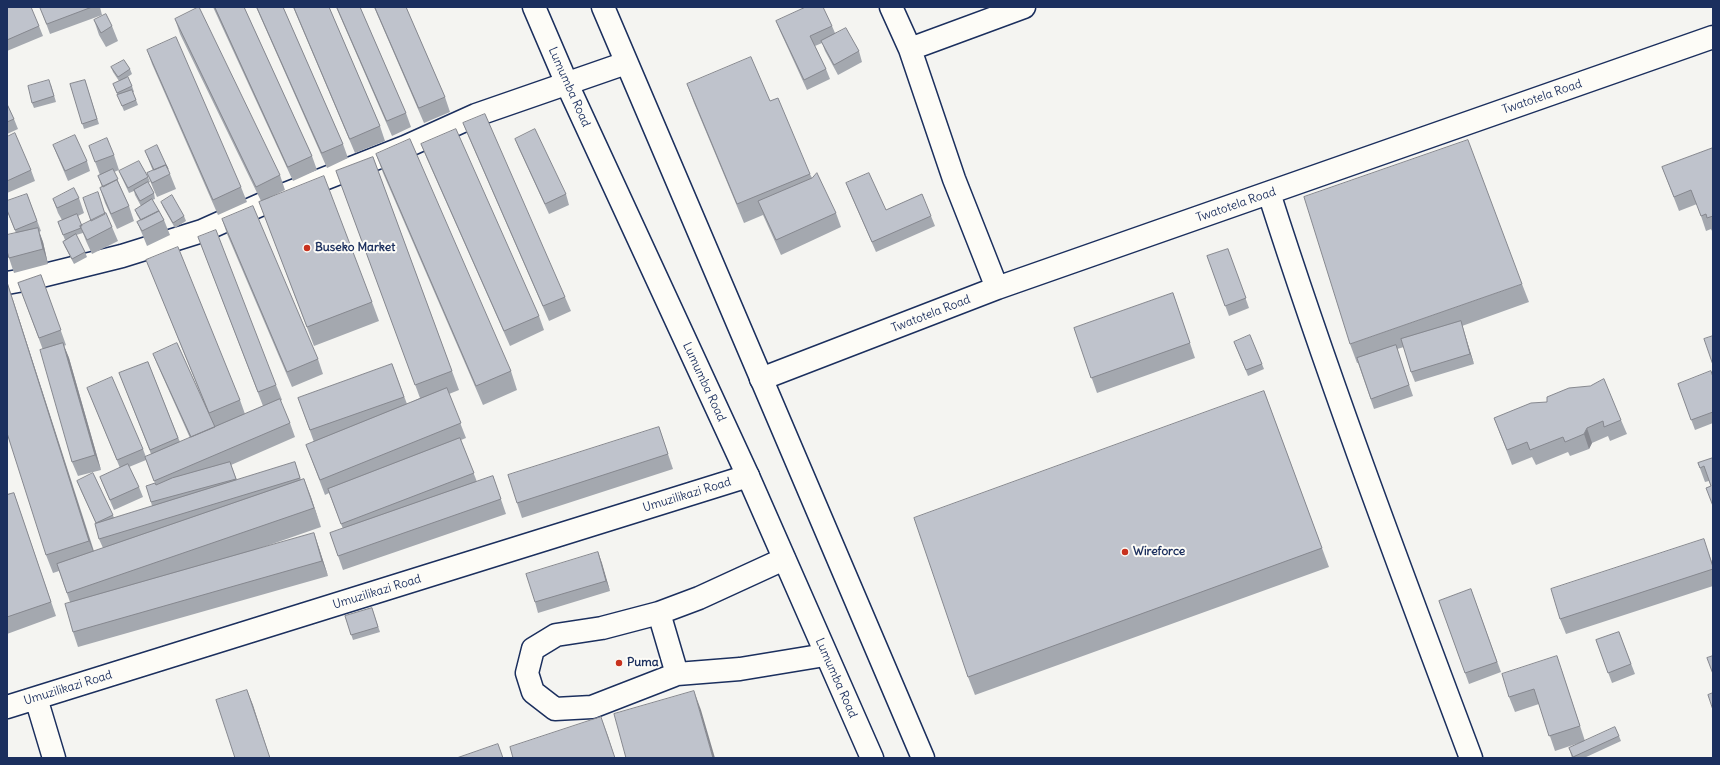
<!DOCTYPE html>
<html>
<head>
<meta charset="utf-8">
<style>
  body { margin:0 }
  #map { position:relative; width:1720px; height:765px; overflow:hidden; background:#f4f4f1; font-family:Delius,sans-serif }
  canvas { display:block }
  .frame { position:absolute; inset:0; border:8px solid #1b2f5e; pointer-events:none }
</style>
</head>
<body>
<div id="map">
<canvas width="1720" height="765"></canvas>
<div class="frame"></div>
</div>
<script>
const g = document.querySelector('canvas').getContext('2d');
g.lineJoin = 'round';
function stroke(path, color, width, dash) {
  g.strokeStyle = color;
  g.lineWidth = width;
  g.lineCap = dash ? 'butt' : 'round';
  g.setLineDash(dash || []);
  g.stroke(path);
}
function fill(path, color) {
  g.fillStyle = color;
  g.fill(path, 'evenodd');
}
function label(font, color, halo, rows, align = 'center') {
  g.font = font + ' Delius,sans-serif';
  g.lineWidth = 4;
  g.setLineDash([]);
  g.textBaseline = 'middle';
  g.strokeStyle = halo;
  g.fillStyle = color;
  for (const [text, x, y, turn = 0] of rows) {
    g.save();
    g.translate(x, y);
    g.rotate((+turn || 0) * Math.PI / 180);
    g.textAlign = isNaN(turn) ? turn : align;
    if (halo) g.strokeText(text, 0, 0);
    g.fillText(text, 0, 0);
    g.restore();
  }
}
const minor = new Path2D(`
  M 891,7 L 910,49 L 954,179 L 997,288
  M 910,49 L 1024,7
  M 1269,193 C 1330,384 1401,571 1471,758
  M 7,283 L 29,279 L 122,256 L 202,231 L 278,197 L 405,147 L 476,115 L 626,63
  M 761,379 L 997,288 L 1713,37
  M 784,559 L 699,598 L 659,613 L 677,674 L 740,669 L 825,655
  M 659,613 L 602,628 L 556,635 L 533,649 L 527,673 L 533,692 L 555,709 L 592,707 L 677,674
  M 36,698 L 54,758
  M 7,707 L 748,476`);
const major = new Path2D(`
  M 534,7 L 567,84 L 748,476 L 872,758
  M 603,7 L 923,758`);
const wall = new Path2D(`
  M 7,7 L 39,26 L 43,36 L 7,51 Z
  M 40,7 L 100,7 L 102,15 L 50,34 Z
  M 213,7 L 244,7 L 312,156 L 317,170 L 293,181 Z
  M 256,7 L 283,7 L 343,144 L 348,158 L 327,168 Z
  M 293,7 L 329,7 L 380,126 L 385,141 L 355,153 Z
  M 336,7 L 360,7 L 406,113 L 411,127 L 392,136 Z
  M 374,7 L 406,7 L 445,97 L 450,112 L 424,123 Z
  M 175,19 L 280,175 L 285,190 L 269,198 L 372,302 L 379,321 L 314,346 L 266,220 L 259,202 L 261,201 L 180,34 Z
  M 94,20 L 112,26 L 118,41 L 106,47 L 99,35 Z
  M 776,21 L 832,26 L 835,33 L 859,51 L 862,62 L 838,75 L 825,51 L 822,43 L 815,46 L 826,69 L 830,79 L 807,90 L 780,31 Z
  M 147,50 L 241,187 L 247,202 L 218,215 L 152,64 Z
  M 111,67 L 130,69 L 132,74 L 126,78 L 132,86 L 134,92 L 133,92 L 138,105 L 124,111 L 113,84 L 119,81 L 113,72 Z
  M 85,80 L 99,124 L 84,129 L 70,84 Z
  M 687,84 L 770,101 L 810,174 L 812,178 L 836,213 L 841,227 L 781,255 L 763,215 L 744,223 L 694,103 Z
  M 51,85 L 56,102 L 34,108 L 32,103 Z
  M 7,104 L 14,119 L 18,129 L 7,134 Z
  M 463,123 L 565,297 L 571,311 L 549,321 L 469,138 Z
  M 7,137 L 31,170 L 35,181 L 7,193 Z
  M 515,139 L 566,194 L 569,205 L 549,214 L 519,149 Z
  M 421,144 L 539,316 L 544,330 L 510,346 L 427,159 Z
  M 53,145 L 87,161 L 90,171 L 68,181 L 57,155 Z
  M 89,146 L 114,155 L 119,170 L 114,172 L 129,206 L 134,221 L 117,229 L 105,203 L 100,188 L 102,187 L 98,176 L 100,175 Z
  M 1713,148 L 1713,233 L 1711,229 L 1706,231 L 1697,204 L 1679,211 L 1662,167 Z
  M 145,151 L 168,169 L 176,189 L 157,197 L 153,188 L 147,173 L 153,171 Z
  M 376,154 L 511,371 L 517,390 L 483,405 L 383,173 Z
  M 373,157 L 459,390 L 449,394 L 466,438 L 461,440 L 477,482 L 493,476 L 506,514 L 343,570 L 330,533 L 343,529 L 329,493 L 325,495 L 306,445 L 314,442 L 298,398 L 392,364 L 407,404 L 420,398 L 336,171 Z
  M 119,171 L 148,177 L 150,182 L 148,183 L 154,193 L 155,199 L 152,200 L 164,220 L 170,235 L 147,246 L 143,236 L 137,222 L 140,220 L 137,215 L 135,210 L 141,206 L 135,195 L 134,191 L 129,193 L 121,176 Z
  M 846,183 L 886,210 L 931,216 L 935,226 L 876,252 L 850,193 Z
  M 27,194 L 41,231 L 39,232 L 43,242 L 48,264 L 14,273 L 9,258 L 16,233 L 7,211 Z
  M 79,198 L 84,213 L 78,216 L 82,226 L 105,214 L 112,227 L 118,241 L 92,254 L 86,241 L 83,233 L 76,235 L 85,252 L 87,257 L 74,264 L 65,247 L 63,242 L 65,240 L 58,222 L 62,220 L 58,213 L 53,199 Z
  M 161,202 L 184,216 L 186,221 L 175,228 L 163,207 Z
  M 222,219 L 318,359 L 323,374 L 292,387 L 227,234 Z
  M 198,237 L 276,385 L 282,400 L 280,401 L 290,423 L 295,437 L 231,465 L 237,480 L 295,462 L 301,480 L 304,479 L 321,527 L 252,551 L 314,533 L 319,548 L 328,576 L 78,647 L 73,632 L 70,602 L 59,571 L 53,573 L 46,555 L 13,300 L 94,551 L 103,548 L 99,539 L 96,523 L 81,491 L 77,481 L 113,515 L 114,518 L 152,506 L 151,502 L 155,483 L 146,460 L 129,467 L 139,487 L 143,497 L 114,510 L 104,487 L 100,477 L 120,468 L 87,388 L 143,449 L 146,457 L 151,454 L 119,373 L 148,362 L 180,442 L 190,438 L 157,364 L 153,354 L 205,405 L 152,274 L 146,260 L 240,400 L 245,414 L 263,406 Z
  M 1228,249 L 1249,308 L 1229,316 L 1207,256 Z
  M 41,275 L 66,345 L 64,346 L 69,358 L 101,470 L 78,476 L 72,462 L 43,350 L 18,283 Z
  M 1522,284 L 1529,302 L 1462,326 L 1474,364 L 1415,382 L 1411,372 L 1404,347 L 1397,349 L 1413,396 L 1374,409 L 1358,363 L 1357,363 L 1350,344 Z
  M 1173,293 L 1195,358 L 1097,393 L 1074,328 Z
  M 1234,342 L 1262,364 L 1264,369 L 1248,376 Z
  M 1713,377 L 1713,423 L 1695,430 L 1678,384 Z
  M 1264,391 L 1329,567 L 975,695 L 968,677 Z
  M 1494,418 L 1621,420 L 1627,434 L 1610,441 L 1608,436 L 1592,443 L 1589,449 L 1570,456 L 1568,452 L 1536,465 L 1532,457 L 1512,465 Z
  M 659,427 L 673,469 L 522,518 L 517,503 Z
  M 1713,458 L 1711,486 L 1709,481 L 1705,482 L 1698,463 Z
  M 7,490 L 8,494 L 14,493 L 56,616 L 7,634 Z
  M 598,552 L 610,591 L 538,613 L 535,602 Z
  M 1709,554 L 1713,565 L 1713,586 L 1566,634 L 1560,619 Z
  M 1471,589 L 1501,672 L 1469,684 L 1439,601 Z
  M 372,608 L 380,632 L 353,640 L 345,616 Z
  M 1619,632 L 1635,674 L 1612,683 L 1596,640 Z
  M 1562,671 L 1585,741 L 1619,736 L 1621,741 L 1584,758 L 1572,758 L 1569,748 L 1582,742 L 1555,751 L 1539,704 L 1515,712 L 1509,697 Z`);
const shadedWall = new Path2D(`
  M 38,228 L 43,242 L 48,264 L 43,249 Z
  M 7,282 L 13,300 L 96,559 L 89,541 Z
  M 1461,321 L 1464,331 L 1474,364 L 1470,354 Z
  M 63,343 L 69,358 L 101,470 L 95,455 Z
  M 1587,428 L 1592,443 L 1589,449 L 1584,434 Z
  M 304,479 L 311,497 L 321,527 L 314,508 Z
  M 314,533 L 319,548 L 328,576 L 322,561 Z
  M 598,552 L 602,563 L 610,591 L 606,581 Z
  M 247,690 L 253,705 L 270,758 Z
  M 694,691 L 701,710 L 715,758 L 713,758 Z
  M 601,717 L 608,736 L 615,758 Z`);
const building = new Path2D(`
  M 7,7 L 31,7 L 39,26 L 7,40 Z
  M 40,7 L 92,7 L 47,24 Z
  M 199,7 L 280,175 L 256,187 L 175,19 Z
  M 215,7 L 244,7 L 312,156 L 288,167 Z
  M 257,7 L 283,7 L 343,144 L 322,153 Z
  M 294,7 L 329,7 L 380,126 L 350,139 Z
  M 337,7 L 360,7 L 406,113 L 387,121 Z
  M 375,7 L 406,7 L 445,97 L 419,108 Z
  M 806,7 L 823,7 L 832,26 L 810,36 L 826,69 L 804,80 L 776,21 Z
  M 106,14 L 112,26 L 101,33 L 94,20 Z
  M 846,28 L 859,51 L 834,65 L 821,41 Z
  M 176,37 L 241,187 L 213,200 L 147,50 Z
  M 751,57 L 770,101 L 778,98 L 810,174 L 737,204 L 687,84 Z
  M 124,60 L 130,69 L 118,77 L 111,67 Z
  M 128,77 L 132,86 L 117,93 L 113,84 Z
  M 49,80 L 54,96 L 32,103 L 28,86 Z
  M 85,80 L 97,119 L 82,124 L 70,84 Z
  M 132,90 L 136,100 L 122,106 L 117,95 Z
  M 7,104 L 14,119 L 7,122 Z
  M 485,114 L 565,297 L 543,306 L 463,123 Z
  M 456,129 L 539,316 L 504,331 L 421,144 Z
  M 535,129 L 566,194 L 545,204 L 515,139 Z
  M 15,133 L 31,170 L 7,181 L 7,137 Z
  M 75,135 L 87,161 L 65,171 L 53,145 Z
  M 107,138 L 114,155 L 95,162 L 89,146 Z
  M 410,139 L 511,371 L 476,386 L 376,154 Z
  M 1468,140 L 1522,284 L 1350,344 L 1304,197 Z
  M 157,145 L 168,169 L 166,165 L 154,170 L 145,151 Z
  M 1713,148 L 1713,216 L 1707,218 L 1706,214 L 1701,216 L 1691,190 L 1674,197 L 1662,167 Z
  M 373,157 L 452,371 L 415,385 L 336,171 Z
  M 139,161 L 148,177 L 128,188 L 119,171 Z
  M 166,165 L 170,174 L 152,183 L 147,173 Z
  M 113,169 L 118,179 L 103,187 L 98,176 Z
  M 817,173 L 836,213 L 776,240 L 758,201 L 812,178 Z
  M 869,173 L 886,210 L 922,194 L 931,216 L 872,242 L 846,183 Z
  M 324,176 L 372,302 L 307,327 L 259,202 Z
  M 117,180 L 129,206 L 111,214 L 100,188 Z
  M 148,182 L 154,193 L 140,201 L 134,190 Z
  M 74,188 L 79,198 L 57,208 L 53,199 Z
  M 98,192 L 105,214 L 91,221 L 83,198 Z
  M 27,194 L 37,221 L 15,230 L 7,210 L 7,201 Z
  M 172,195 L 184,216 L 173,223 L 161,202 Z
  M 152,199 L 159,211 L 141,220 L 135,210 Z
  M 253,206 L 318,359 L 287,372 L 222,219 Z
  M 159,211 L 164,220 L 142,231 L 137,222 Z
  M 106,213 L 112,227 L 87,240 L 80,226 Z
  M 77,214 L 82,226 L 80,226 L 81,228 L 63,235 L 58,222 Z
  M 38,228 L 43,249 L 9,258 L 7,251 L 7,235 Z
  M 216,230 L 276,385 L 258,392 L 198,237 Z
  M 76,234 L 85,252 L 72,259 L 63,242 Z
  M 178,247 L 240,400 L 209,413 L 146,260 Z
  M 1228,249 L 1246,298 L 1225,306 L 1207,256 Z
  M 41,275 L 61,330 L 39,338 L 18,283 Z
  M 7,282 L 89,541 L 46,555 L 7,433 Z
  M 1173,293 L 1190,343 L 1091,378 L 1074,328 Z
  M 1461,321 L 1470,354 L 1411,372 L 1401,339 Z
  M 1250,335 L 1262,364 L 1246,370 L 1234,342 Z
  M 1713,336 L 1713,365 L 1704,339 Z
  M 63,343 L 95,455 L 72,462 L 40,350 Z
  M 177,343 L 215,427 L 191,437 L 153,354 Z
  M 1396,345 L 1409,385 L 1371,399 L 1357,358 Z
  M 148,362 L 178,438 L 150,450 L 119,373 Z
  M 392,364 L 404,397 L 310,430 L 298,398 Z
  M 1711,371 L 1713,377 L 1713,412 L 1691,420 L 1678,384 Z
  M 112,377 L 143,449 L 117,460 L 87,388 Z
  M 1604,379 L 1621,420 L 1604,427 L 1603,421 L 1587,428 L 1584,434 L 1565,442 L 1563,437 L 1530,450 L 1527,442 L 1507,450 L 1494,418 L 1531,403 L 1547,402 L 1547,397 L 1569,388 L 1590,386 Z
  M 447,388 L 461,423 L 320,480 L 306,445 Z
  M 1264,391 L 1322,548 L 968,677 L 914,518 Z
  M 280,399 L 290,423 L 154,481 L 145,457 Z
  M 659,427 L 668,454 L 517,503 L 508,475 Z
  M 460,438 L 474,473 L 341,524 L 328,489 Z
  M 1713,458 L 1713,506 L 1706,488 L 1711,486 L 1704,466 L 1700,468 L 1698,463 Z
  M 230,462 L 236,479 L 151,502 L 146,486 L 155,483 L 156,485 L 172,478 Z
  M 295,462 L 300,478 L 99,539 L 95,524 Z
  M 128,464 L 139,487 L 110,500 L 100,477 Z
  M 93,473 L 113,515 L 96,523 L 77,481 Z
  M 493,476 L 501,499 L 338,556 L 330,533 Z
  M 304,479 L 314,508 L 67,593 L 57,564 Z
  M 14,493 L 51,602 L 7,617 L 7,495 Z
  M 314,533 L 322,561 L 73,632 L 65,604 Z
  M 1704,539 L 1713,567 L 1713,569 L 1560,619 L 1551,589 Z
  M 598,552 L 606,581 L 535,602 L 526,574 Z
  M 1471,589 L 1497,662 L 1465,673 L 1439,601 Z
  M 372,608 L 378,627 L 351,635 L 345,616 Z
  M 1619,632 L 1631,664 L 1608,673 L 1596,640 Z
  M 1557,656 L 1580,726 L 1549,736 L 1534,689 L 1509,697 L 1502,674 Z
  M 1713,656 L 1713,674 L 1707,658 Z
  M 247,690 L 270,758 L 235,758 L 216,700 Z
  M 694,691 L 713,758 L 626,758 L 614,714 Z
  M 1713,693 L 1713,710 L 1708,695 Z
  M 601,717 L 615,758 L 513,758 L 510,747 Z
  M 1615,727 L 1619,736 L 1573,757 L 1569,748 Z
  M 498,744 L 503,758 L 457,758 Z`);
const markers = [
  [307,248,4,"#c8321e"],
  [1125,552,4,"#c8321e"],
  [619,663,4,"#c8321e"]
];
const streetNames = [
  ["Lumumba Road",569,87,66],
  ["Twatotela Road",1542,97,-19],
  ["Twatotela Road",1236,205,-19],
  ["Twatotela Road",931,314,-21],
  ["Lumumba Road",704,382,65],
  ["Umuzilikazi Road",687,495,-17],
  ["Umuzilikazi Road",377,592,-17],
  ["Lumumba Road",836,678,66],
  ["Umuzilikazi Road",68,688,-17]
];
const poiNames = [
  ["Buseko Market",315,248],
  ["Wireforce",1133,552],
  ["Puma",627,663]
];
stroke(minor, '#1b2f5e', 25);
stroke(major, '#1b2f5e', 25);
stroke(minor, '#fdfcf7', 22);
stroke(major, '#fdfcf7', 22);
fill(wall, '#a4a8af');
fill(shadedWall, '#86888f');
fill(building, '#bfc3cc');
stroke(building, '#86888f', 1);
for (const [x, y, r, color] of markers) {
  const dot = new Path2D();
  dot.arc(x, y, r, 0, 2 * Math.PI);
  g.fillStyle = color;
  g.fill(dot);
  stroke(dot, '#fdfcf7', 1.5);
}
label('12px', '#1b2f5e', '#fdfcf7', streetNames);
label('bold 12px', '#1b2f5e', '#fdfcf7', poiNames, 'left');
</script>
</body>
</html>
